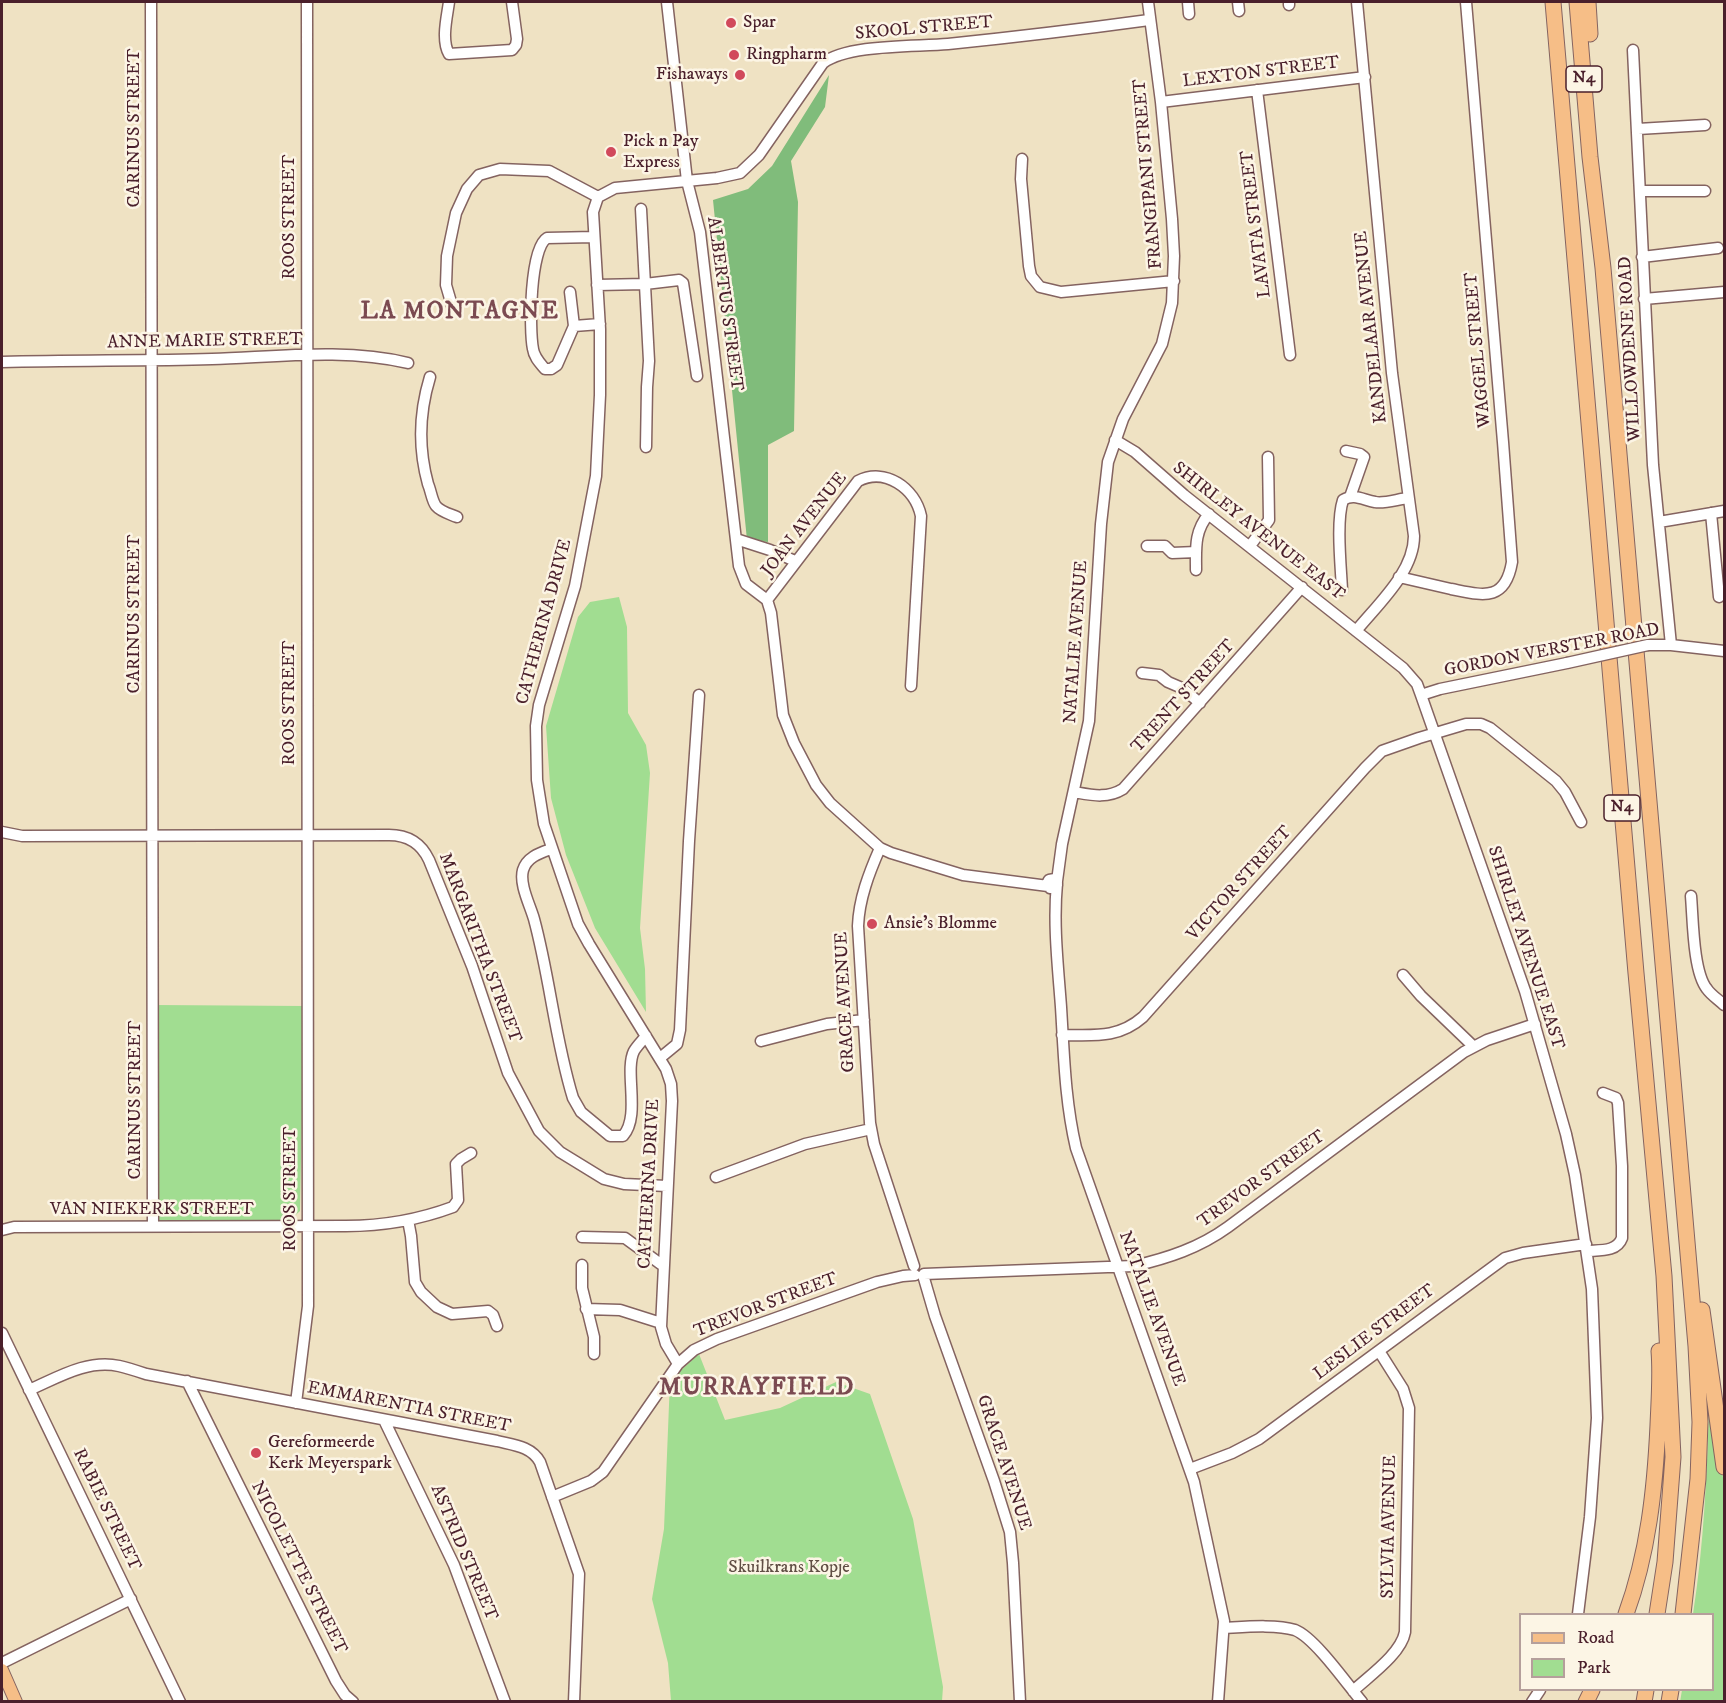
<!DOCTYPE html>
<html>
<head>
<meta charset="utf-8">
<style>
  body { margin:0 }
  #map { position:relative; width:1726px; height:1703px; overflow:hidden; background:#efe2c3; font-family:"IM FELL DW Pica",serif }
  canvas { display:block }
  .frame { position:absolute; inset:0; border:3px solid #4a1f2b; pointer-events:none }
  .legend { position:absolute; left:1519px; top:1613px; width:195px; height:78px; box-sizing:border-box; background:#fcf5e5; border:2px solid #b59f9b; margin:0; padding:8px 10px; list-style:none; font-size:18px; color:#4a1f2b }
  .legend li { display:flex; align-items:center; gap:12px; height:30px }
  .legend b { width:30px; border:2px solid #b59f9b }
</style>
</head>
<body>
<div id="map">
<canvas width="1726" height="1703"></canvas>
<div class="frame"></div>
<ul class="legend">
<li><b style="height:8px;background:#f6be87"></b>Road</li>
<li><b style="height:16px;background:#a1dd91"></b>Park</li>
</ul>
</div>
<script>
const g = document.querySelector('canvas').getContext('2d');
g.lineJoin = 'round';
function fill(path, color) {
  g.fillStyle = color;
  g.fill(path, 'evenodd');
}
function stroke(path, color, width, dash) {
  g.strokeStyle = color;
  g.lineWidth = width;
  g.lineCap = dash ? 'butt' : 'round';
  g.setLineDash(dash || []);
  g.stroke(path);
}
function label(font, color, halo, rows, align = 'center') {
  g.font = font + ' "IM FELL DW Pica",serif';
  g.lineWidth = 5;
  g.setLineDash([]);
  g.textBaseline = 'middle';
  g.strokeStyle = halo;
  g.fillStyle = color;
  for (const [text, x, y, turn = 0] of rows) {
    g.save();
    g.translate(x, y);
    g.rotate((+turn || 0) * Math.PI / 180);
    g.textAlign = isNaN(turn) ? turn : align;
    if (halo) g.strokeText(text, 0, 0);
    g.fillText(text, 0, 0);
    g.restore();
  }
}
const green = new Path2D(`
  M 619,597 L 627,627 L 628,713 L 646,745 L 650,773 L 640,928 L 645,969 L 646,1012 L 595,928 L 566,855 L 551,798 L 546,726 L 578,617 L 590,602 Z
  M 156,1005 L 304,1006 L 300,1211 L 289,1221 L 156,1222 Z
  M 699,1354 L 725,1420 L 780,1408 L 836,1382 L 870,1394 L 913,1519 L 943,1687 L 942,1701 L 671,1701 L 668,1663 L 652,1599 L 664,1529 L 670,1380 Z
  M 1712,1398 L 1724,1485 L 1724,1701 L 1680,1702 L 1682,1690 L 1712,1690 L 1712,1614 L 1693,1614 C 1704,1544 1707,1474 1709,1403 Z`);
const forest = new Path2D(`
  M 829,75 L 825,107 L 791,161 L 798,202 L 794,431 L 768,445 L 768,542 L 747,540 L 713,200 L 748,189 L 772,166 Z`);
const minor = new Path2D(`
  M 151,2 L 153,1226
  M 449,2 C 447,17 441,40 449,54 L 512,50 L 516,45 L 517,39 L 512,2
  M 667,2 L 687,181 L 700,232 L 739,566 L 746,584 L 767,600
  M 1188,2 L 1189,14
  M 1238,2 L 1239,11
  M 1289,2 L 1289,5
  M 1633,50 L 1653,465 L 1671,645
  M 1257,90 L 1290,355
  M 1161,102 L 1365,77
  M 1638,129 L 1705,125
  M 1022,159 L 1021,179 L 1029,266 L 1031,276 L 1040,287 L 1061,292 L 1174,281
  M 1641,191 L 1705,191
  M 641,209 L 649,361 L 647,387 L 646,447
  M 1642,257 L 1718,248
  M 597,285 L 645,284 L 679,280 L 683,283 L 697,376
  M 570,292 L 574,326 L 557,365 L 551,369 L 545,369 C 540,363 534,357 533,349 C 529,329 530,248 547,238 L 594,237
  M 1644,299 L 1724,292
  M 453,309 L 446,285 L 447,256 L 456,213 L 467,189 L 479,175 L 500,169 L 549,171 L 598,197
  M 574,326 L 600,324
  M 2,362 C 72,360 142,361 212,359 C 276,357 345,348 408,363
  M 430,377 C 419,413 418,448 428,484 C 431,491 432,501 436,506 C 441,512 450,514 457,517
  M 1115,440 L 1135,452 L 1184,495 L 1403,668 L 1417,684 L 1421,695 L 1525,991 L 1566,1134 L 1575,1175 L 1592,1289 L 1597,1418 L 1590,1517 L 1578,1614
  M 1346,451 L 1360,454 L 1364,457 L 1350,497
  M 1711,513 L 1719,597
  M 1659,522 L 1724,511
  M 736,539 L 770,550 L 795,561
  M 1147,546 L 1165,546 L 1172,553 L 1196,552
  M 1250,546 L 1269,520 L 1268,457
  M 1196,570 C 1196,549 1194,531 1209,514
  M 1399,577 C 1416,581 1433,585 1451,589 C 1482,595 1505,603 1512,562 L 1503,442 L 1466,2
  M 1342,590 C 1341,567 1336,521 1343,500 C 1354,493 1363,500 1375,502 C 1384,504 1398,499 1408,498
  M 767,600 L 771,613 L 783,715 L 794,743 L 816,785 L 830,803 L 880,848 L 891,853 L 963,875 L 1048,886
  M 767,600 L 858,481 C 885,467 915,488 921,516 L 911,686
  M 1356,631 C 1378,604 1414,572 1414,536 L 1392,373 L 1357,2
  M 1648,645 L 1671,645 L 1724,651
  M 1142,673 L 1159,675 L 1168,682 L 1182,688 L 1200,703
  M 1421,695 L 1440,689 L 1567,663
  M 1074,792 C 1091,795 1107,799 1123,789 L 1302,587
  M 2,832 L 22,836 L 389,835 C 408,835 421,843 429,860 L 472,966 L 508,1073 L 539,1131 L 560,1152 L 604,1179 L 624,1184 L 667,1186
  M 880,848 C 869,873 859,899 858,926 L 870,1123 L 874,1144 L 914,1266
  M 551,849 C 540,853 527,857 523,870 C 519,884 530,905 534,919 C 550,978 555,1040 573,1098 L 581,1112 L 610,1136 L 623,1136 C 641,1116 624,1071 634,1051 C 637,1046 642,1041 646,1036
  M 1057,881 L 1062,844 L 1089,721 L 1101,524 L 1108,462 L 1123,419 L 1162,344 L 1172,303 L 1174,256 L 1172,219 L 1161,102 L 1148,2
  M 1057,885 L 1050,888 L 1047,884 L 1049,880 L 1055,879 L 1057,883 C 1053,924 1058,966 1061,1007 C 1064,1055 1065,1101 1076,1148 L 1194,1482 L 1224,1621 L 1218,1702
  M 1691,896 C 1693,919 1693,972 1707,989 C 1711,995 1719,1000 1724,1005
  M 1403,975 L 1421,996 L 1473,1046
  M 1062,1035 C 1093,1035 1118,1039 1143,1017 L 1365,768 L 1382,751 L 1419,738 L 1466,724 L 1481,724 L 1490,728 L 1556,781 L 1565,792 L 1581,822
  M 761,1041 L 827,1024 L 864,1020
  M 660,1058 L 677,1044 L 680,1030 L 689,841 L 699,695
  M 716,1177 L 805,1144 L 871,1129
  M 408,1220 L 411,1236 L 415,1282 L 421,1292 L 437,1307 L 452,1314 L 488,1311 L 493,1315 L 497,1326
  M 2,1230 L 14,1227 L 346,1226 C 383,1226 418,1220 453,1207 L 458,1200 L 456,1164 L 461,1159 L 471,1153
  M 582,1237 L 625,1238 L 662,1265
  M 1587,1251 C 1600,1250 1617,1252 1622,1238 L 1622,1166 L 1618,1103 L 1616,1098 L 1603,1093
  M 582,1265 L 582,1288 L 594,1337 L 594,1354
  M 924,1274 L 1134,1266 C 1168,1258 1199,1248 1228,1227 L 1464,1052 L 1487,1040 L 1535,1024
  M 923,1275 L 935,1316 L 994,1481 L 1010,1532 L 1013,1563 L 1020,1702
  M 586,1309 L 620,1310 L 661,1323
  M 2,1333 L 180,1702
  M 678,1364 L 666,1344 L 661,1327 L 672,1101 L 671,1084 L 666,1069 L 589,944 L 578,924 L 544,824 L 537,780 L 536,726 L 539,705 L 575,586 L 596,476 L 600,395 L 600,329 L 593,212 L 598,197 L 615,188 L 717,178 L 740,173 L 759,155 L 823,63 C 848,44 915,47 948,44 C 1016,37 1083,29 1149,20
  M 187,1381 L 336,1681 L 345,1695 L 353,1702
  M 29,1390 C 57,1378 87,1359 119,1366 C 128,1368 137,1371 146,1374 L 497,1441 C 513,1445 531,1446 540,1462 L 579,1574 L 574,1702
  M 296,1403 L 308,1306 L 307,2
  M 384,1420 L 454,1565 L 505,1702
  M 1190,1469 L 1232,1453 L 1259,1439 L 1505,1258 L 1523,1253 L 1586,1244
  M 552,1497 L 591,1481 L 603,1472 L 678,1364 L 694,1350 L 717,1339 L 877,1282 L 903,1276 L 915,1275
  M 1224,1628 C 1244,1627 1276,1624 1295,1630 C 1315,1638 1347,1684 1362,1702
  M 2,1663 L 131,1599
  M 1353,1691 C 1369,1676 1401,1654 1405,1632 L 1409,1408 L 1403,1389 L 1379,1351
  M 1532,1702 L 1540,1690`);
const major = new Path2D(`
  M 2,1670 L 16,1702`);
const highway = new Path2D(`
  M 1553,2 L 1636,973 L 1664,1276 L 1673,1457 L 1665,1562 L 1657,1614
  M 1577,2 L 1590,157 L 1603,268 L 1696,1346 L 1700,1422 L 1698,1479 L 1683,1614
  M 1588,2 L 1590,34
  M 1702,1310 L 1724,1467
  M 1626,1614 C 1648,1554 1655,1489 1658,1425 C 1659,1400 1661,1375 1659,1351
  M 1586,1702 L 1592,1690
  M 1644,1702 L 1646,1690
  M 1669,1702 L 1671,1690`);
const minorBridge = new Path2D(`
  M 1567,663 L 1648,645`);
const markers = [
  [731,23,6,"#d1495b"],
  [734,55,6,"#d1495b"],
  [740,75,6,"#d1495b"],
  [611,152,6,"#d1495b"],
  [872,924,6,"#d1495b"],
  [256,1453,6,"#d1495b"]
];
const shields = [
  [1584,79,36],
  [1622,808,36]
];
const shieldNames = [
  ["N4",1584,79],
  ["N4",1622,808]
];
const poiNames = [
  ["Spar",743,23],
  ["Ringpharm",746,55],
  ["Fishaways",728,75,"right"],
  ["Pick n Pay",623,142],
  ["Express",623,163],
  ["Ansie's Blomme",884,924],
  ["Gereformeerde",268,1443],
  ["Kerk Meyerspark",268,1464]
];
const streetNames = [
  ["SKOOL STREET",924,29,-5],
  ["LEXTON STREET",1261,73,-7],
  ["CARINUS STREET",135,128,-90],
  ["FRANGIPANI STREET",1149,174,-95],
  ["ROOS STREET",290,217,-90],
  ["LAVATA STREET",1257,224,-97],
  ["ALBERTUS STREET",724,304,82],
  ["KANDELAAR AVENUE",1372,327,-96],
  ["ANNE MARIE STREET",205,342,-1],
  ["WILLOWDENE ROAD",1631,349,-93],
  ["WAGGEL STREET",1479,350,-95],
  ["JOAN AVENUE",805,525,-52],
  ["SHIRLEY AVENUE EAST",1258,532,38],
  ["CARINUS STREET",135,614,-90],
  ["CATHERINA DRIVE",545,622,-75],
  ["NATALIE AVENUE",1077,642,-86],
  ["GORDON VERSTER ROAD",1552,651,-11],
  ["TRENT STREET",1184,697,-48],
  ["ROOS STREET",290,703,-90],
  ["VICTOR STREET",1240,884,-48],
  ["MARGARITHA STREET",479,948,69],
  ["SHIRLEY AVENUE EAST",1525,948,72],
  ["GRACE AVENUE",846,1002,-93],
  ["CARINUS STREET",136,1100,-90],
  ["TREVOR STREET",1262,1180,-36],
  ["CATHERINA DRIVE",650,1184,-87],
  ["ROOS STREET",291,1189,-90],
  ["VAN NIEKERK STREET",152,1210],
  ["TREVOR STREET",766,1306,-21],
  ["NATALIE AVENUE",1151,1309,70],
  ["LESLIE STREET",1375,1333,-37],
  ["EMMARENTIA STREET",409,1408,11],
  ["GRACE AVENUE",1003,1463,72],
  ["RABIE STREET",106,1510,64],
  ["SYLVIA AVENUE",1390,1527,-89],
  ["ASTRID STREET",463,1553,67],
  ["NICOLETTE STREET",298,1568,63]
];
const parkNames = [
  ["Skuilkrans Kopje",789,1568]
];
const districtNames = [
  ["LA MONTAGNE",460,313],
  ["MURRAYFIELD",757,1389]
];
fill(green, '#a1dd91');
fill(forest, '#80bc7b');
stroke(minor, '#846360', 13);
stroke(major, '#846360', 14);
stroke(highway, '#846360', 17);
stroke(minor, '#fff', 10);
stroke(major, '#f6be87', 12);
stroke(highway, '#f6be87', 15);
stroke(minorBridge, '#846360', 13, []);
stroke(minorBridge, '#fff', 10);
for (const [x, y, r, color] of markers) {
  const dot = new Path2D();
  dot.arc(x, y, r, 0, 2 * Math.PI);
  g.fillStyle = color;
  g.fill(dot);
  stroke(dot, '#fcf5e5', 2);
}
for (const [x, y, w] of shields) {
  const box = new Path2D();
  box.roundRect(x - w / 2, y - 13, w, 26, 4.5);
  g.fillStyle = '#fcf5e5';
  g.fill(box);
  stroke(box, '#4a1f2b', 1.5);
}
label('bold 16px', '#4a1f2b', null, shieldNames);
label('18px', '#4a1f2b', '#fcf5e5', poiNames, 'left');
label('18px', '#4a1f2b', '#fcf5e5', streetNames);
label('18px', '#604e44', '#fcf5e5', parkNames);
g.letterSpacing = '1.5px';
label('bold 24px', '#7b4a51', '#fcf5e5', districtNames);
g.letterSpacing = '0px';
</script>
</body>
</html>
